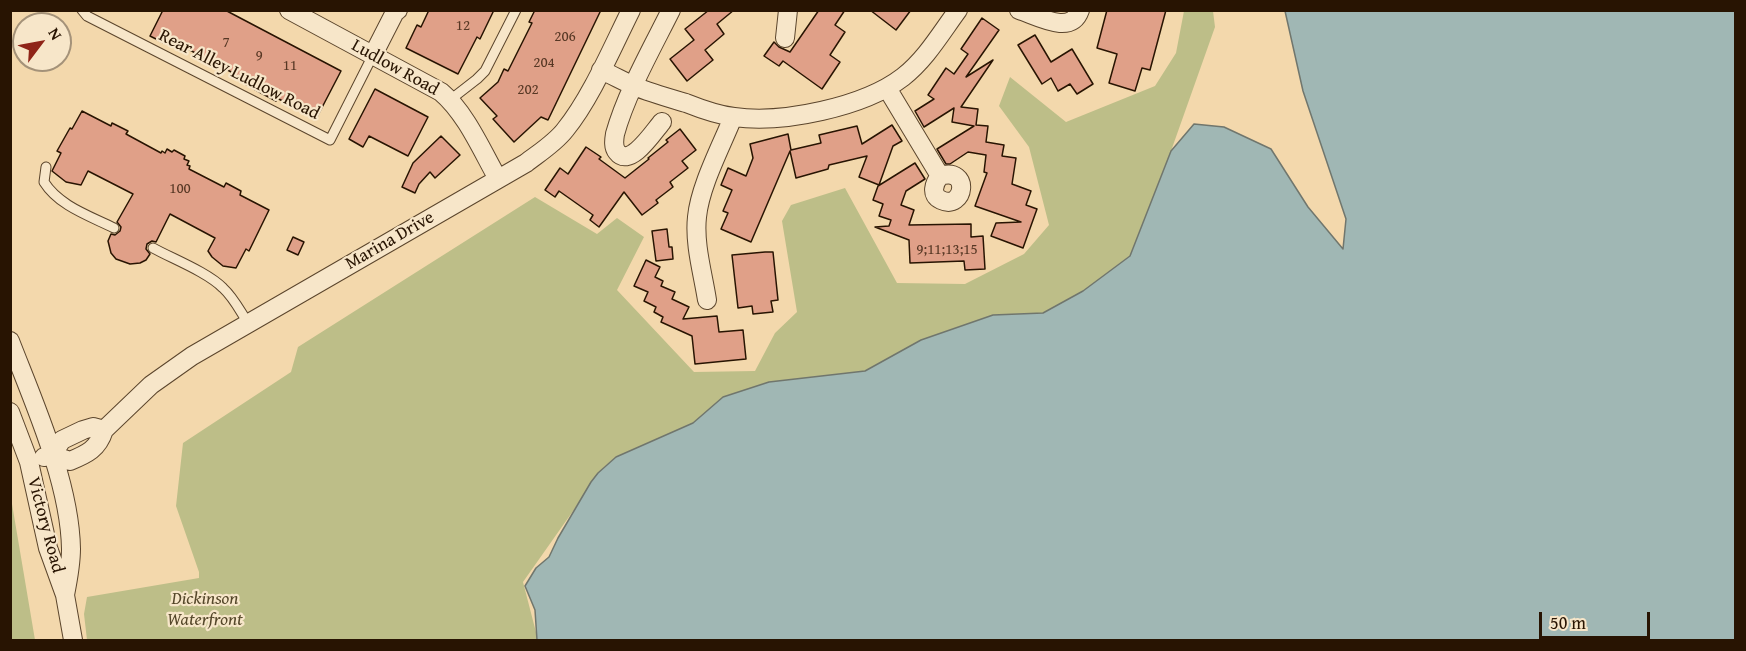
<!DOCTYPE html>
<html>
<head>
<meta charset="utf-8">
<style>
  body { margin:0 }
  #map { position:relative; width:1746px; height:651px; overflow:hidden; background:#f3d8ac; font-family:"Gentium Book Plus",serif }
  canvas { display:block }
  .frame { position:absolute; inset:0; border:12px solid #281402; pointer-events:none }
  .north { position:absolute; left:12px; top:12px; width:60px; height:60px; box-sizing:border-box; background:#f7e6c9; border:2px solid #a49279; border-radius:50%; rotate:58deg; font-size:16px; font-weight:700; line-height:24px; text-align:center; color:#281402 }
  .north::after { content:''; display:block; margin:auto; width:21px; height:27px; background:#8f2418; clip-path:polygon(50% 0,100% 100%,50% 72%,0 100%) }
  .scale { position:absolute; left:1539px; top:612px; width:111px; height:27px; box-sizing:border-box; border:3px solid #281402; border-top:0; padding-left:8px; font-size:18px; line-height:21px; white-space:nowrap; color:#281402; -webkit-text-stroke:4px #f7e6c9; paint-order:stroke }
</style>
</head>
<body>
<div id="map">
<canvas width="1746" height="651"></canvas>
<div class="frame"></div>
<div class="north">N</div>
<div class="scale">50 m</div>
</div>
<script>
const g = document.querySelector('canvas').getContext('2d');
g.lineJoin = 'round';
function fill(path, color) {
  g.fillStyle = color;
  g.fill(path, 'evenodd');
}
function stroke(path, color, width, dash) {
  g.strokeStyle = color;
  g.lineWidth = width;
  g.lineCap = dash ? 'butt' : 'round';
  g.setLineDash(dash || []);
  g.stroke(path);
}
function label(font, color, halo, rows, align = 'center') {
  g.font = font + ' "Gentium Book Plus",serif';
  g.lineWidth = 4.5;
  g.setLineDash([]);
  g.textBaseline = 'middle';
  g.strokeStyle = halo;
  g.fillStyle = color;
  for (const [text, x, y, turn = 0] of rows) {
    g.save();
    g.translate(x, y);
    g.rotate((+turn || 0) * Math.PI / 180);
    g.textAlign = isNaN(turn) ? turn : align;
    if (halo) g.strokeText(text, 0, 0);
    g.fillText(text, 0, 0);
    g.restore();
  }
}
const green = new Path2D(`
  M 1184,11 L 1213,11 L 1215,27 L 1171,151 L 1130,256 L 1083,291 L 1043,313 L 993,315 L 921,340 L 865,371 L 769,382 L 723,397 L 693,423 L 616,457 L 604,467 L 523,582 L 538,640 L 87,640 L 84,614 L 87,597 L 199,578 L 199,572 L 176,506 L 183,443 L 291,372 L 298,347 L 535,197 L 597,234 L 617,218 L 644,237 L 617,290 L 694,372 L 755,371 L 775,333 L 797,312 L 782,221 L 791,205 L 845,188 L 897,283 L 965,284 L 1024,254 L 1049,225 L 1029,147 L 999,106 L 1010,77 L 1066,122 L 1155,86 L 1176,53 Z
  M 10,498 L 11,498 L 35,640 L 11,640 Z`);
const water = new Path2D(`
  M 1285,11 L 1735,11 L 1735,640 L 537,640 L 535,610 L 525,586 L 536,568 L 549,557 L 558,538 L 591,482 L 598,473 L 616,457 L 693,423 L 723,397 L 769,382 L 865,371 L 921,340 L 993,315 L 1043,313 L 1083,291 L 1130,256 L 1171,151 L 1194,124 L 1224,127 L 1271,149 L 1308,207 L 1343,249 L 1346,219 L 1303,91 Z`);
const building = new Path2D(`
  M 163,10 L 225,10 L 341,71 L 316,119 L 277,98 L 276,101 L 261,93 L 233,77 L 235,74 L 169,39 L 166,44 L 150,36 Z
  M 429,10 L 494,10 L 480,39 L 477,37 L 458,74 L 406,48 L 417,25 L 421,27 Z
  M 535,10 L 601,10 L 548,120 L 541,117 L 514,142 L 493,119 L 497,116 L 480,98 L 498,82 L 504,69 L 508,71 L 532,23 L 529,22 Z
  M 709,10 L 734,10 L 717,24 L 724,34 L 705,50 L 713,60 L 687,81 L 670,59 L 694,40 L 685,29 Z
  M 819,10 L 845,10 L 835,25 L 845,32 L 830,55 L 840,62 L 822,89 L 783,61 L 779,66 L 764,56 L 774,42 L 779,47 L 790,52 Z
  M 870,10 L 911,10 L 896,30 Z
  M 1107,10 L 1166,10 L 1150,70 L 1142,68 L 1135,91 L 1109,83 L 1117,54 L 1097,48 Z
  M 982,18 L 999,30 L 966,77 L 993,60 L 961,107 L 978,109 L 976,125 L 988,126 L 986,142 L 1004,145 L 1002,156 L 1016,158 L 1012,184 L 1031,191 L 1026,205 L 1037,209 L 1023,248 L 991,236 L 996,223 L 1021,222 L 975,206 L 987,173 L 984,172 L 986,155 L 968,152 L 950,164 L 946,164 L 937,149 L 974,126 L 952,122 L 954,108 L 924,127 L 915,111 L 934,99 L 928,95 L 946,68 L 954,74 L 968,54 L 961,49 Z
  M 1035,35 L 1051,62 L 1072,49 L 1093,84 L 1077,94 L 1070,84 L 1058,91 L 1051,78 L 1042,84 L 1018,45 Z
  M 375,89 L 428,117 L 408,156 L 369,136 L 363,147 L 349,139 Z
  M 82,111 L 111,126 L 112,123 L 128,131 L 126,134 L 161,153 L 162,151 L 165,153 L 167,149 L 172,152 L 174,150 L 185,156 L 184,159 L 189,161 L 187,165 L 190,166 L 189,169 L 224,187 L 226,183 L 241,191 L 240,195 L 269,210 L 249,251 L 246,249 L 236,268 L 223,266 L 212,257 L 208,251 L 215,238 L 170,214 L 156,242 L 152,241 L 147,244 L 146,249 L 150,254 L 146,260 L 140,263 L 130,264 L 116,259 L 111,253 L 108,241 L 111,234 L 115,235 L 120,231 L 121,227 L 117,222 L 133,194 L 88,171 L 81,185 L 66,182 L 52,171 L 61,153 L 57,151 L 70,128 L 72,129 Z
  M 892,125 L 902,141 L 893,146 L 879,185 L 859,177 L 867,156 L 829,165 L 828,169 L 796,178 L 790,151 L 751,242 L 721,229 L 728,213 L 723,211 L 732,190 L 721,185 L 728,168 L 746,176 L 753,158 L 750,144 L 788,134 L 791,150 L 821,143 L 819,135 L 857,126 L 862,144 Z
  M 680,129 L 696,150 L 682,161 L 688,168 L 670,182 L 673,187 L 656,200 L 658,203 L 642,215 L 624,192 L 599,227 L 590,220 L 593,215 L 559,191 L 555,197 L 545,190 L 560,168 L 568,174 L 586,147 L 601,157 L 599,159 L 625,178 L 649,159 L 648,158 L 668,142 L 666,140 Z
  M 441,136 L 460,155 L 435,178 L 430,172 L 419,184 L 415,193 L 402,187 L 413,163 Z
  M 915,163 L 925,179 L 906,191 L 901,205 L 914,210 L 909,225 L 971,224 L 971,237 L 983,236 L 985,269 L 965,270 L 964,261 L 910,263 L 909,240 L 875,227 L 889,226 L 891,220 L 879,216 L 883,204 L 873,200 L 878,186 Z
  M 667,229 L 669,247 L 672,247 L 673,259 L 656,261 L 652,231 Z
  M 293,237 L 304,242 L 298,255 L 287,250 Z
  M 765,252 L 773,252 L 778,300 L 771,301 L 773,312 L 753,314 L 752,306 L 738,308 L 732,255 Z
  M 646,260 L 660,267 L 655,277 L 663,281 L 661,286 L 675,292 L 672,299 L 689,307 L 683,319 L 717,316 L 719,332 L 743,330 L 746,359 L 695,364 L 692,336 L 661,322 L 663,317 L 654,312 L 656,307 L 644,301 L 648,292 L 634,286 Z`);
const service = new Path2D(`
  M 82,10 L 87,16 L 330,140 L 373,55
  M 450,100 L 477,79 L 485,71 L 516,10
  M 46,167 L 44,182 C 59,206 90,216 114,228
  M 153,248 C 173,259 207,272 223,288 C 234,298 240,311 248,323`);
const minor = new Path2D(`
  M 289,10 L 441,92 C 466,113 482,151 498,179
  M 1019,10 C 1038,16 1071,36 1080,10
  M 785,38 L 788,10
  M 373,55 L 395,12 L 398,10
  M 601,70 C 612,75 623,81 634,86 C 651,93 669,98 686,103 C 701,109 718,115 734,117 C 782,124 864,107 903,77 C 926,59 941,33 958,10
  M 887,88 L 940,176 C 934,183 930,195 941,200 C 965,211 971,166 940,176
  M 662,122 C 654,131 630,169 617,152 C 613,147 614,140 615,134 C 626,94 652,48 671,10
  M 707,300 C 703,274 694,244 697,217 C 700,186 721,147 733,117
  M 10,341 C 34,403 70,483 71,549 C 71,565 68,580 65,595
  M 10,412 L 29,462 L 48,548 L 65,595 L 73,640
  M 52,455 L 70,461 C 87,454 98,449 104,430 L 151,385 L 192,356 L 526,163 C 539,153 555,143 565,130 C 591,98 612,48 631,10
  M 44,457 L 52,455 L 62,440 L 83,430 L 93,427 L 104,430`);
const numberNames = [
  ["12",463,26],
  ["206",565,37],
  ["7",226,43],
  ["9",259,56],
  ["204",544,63],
  ["11",290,66],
  ["202",528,90],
  ["100",180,189],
  ["9;11;13;15",947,250]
];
const streetNames = [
  ["Ludlow Road",395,68,29],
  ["Rear Alley Ludlow Road",239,75,27],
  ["Marina Drive",390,241,-30],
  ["Victory Road",45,525,75]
];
const parkNames = [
  ["Dickinson",205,599],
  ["Waterfront",205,620]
];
fill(green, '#bdbe88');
fill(water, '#a0b7b4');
stroke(water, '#70766d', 1.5);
fill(building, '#e0a088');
stroke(building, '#281402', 1.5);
stroke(service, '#5b452c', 11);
stroke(minor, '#5b452c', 20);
stroke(service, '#f7e6c9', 9);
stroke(minor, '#f7e6c9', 18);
label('15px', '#563724', null, numberNames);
label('18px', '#281402', '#f7e6c9', streetNames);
label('italic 18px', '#55472a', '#f7e6c9', parkNames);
</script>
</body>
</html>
